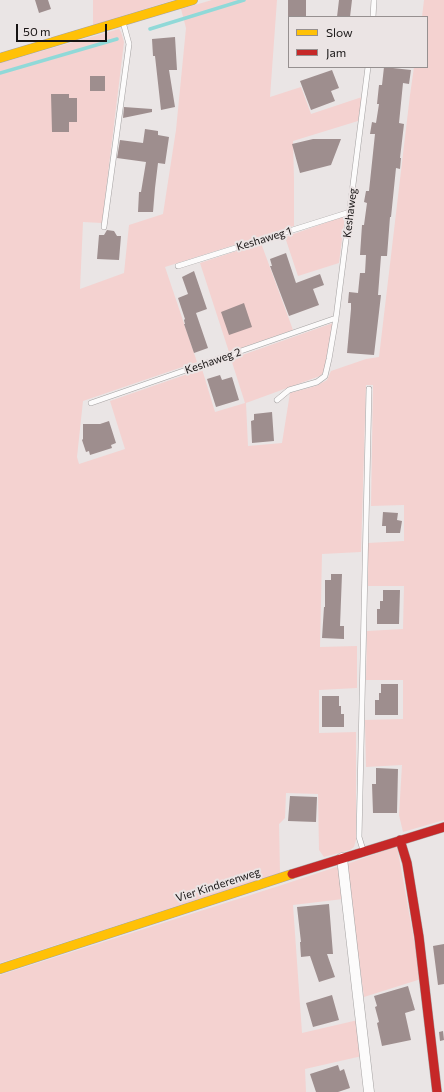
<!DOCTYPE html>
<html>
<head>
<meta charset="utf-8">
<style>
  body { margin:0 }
  #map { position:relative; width:444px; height:1092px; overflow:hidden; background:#eae5e5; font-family:Commissioner,sans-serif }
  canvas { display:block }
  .legend { position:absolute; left:288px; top:16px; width:140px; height:52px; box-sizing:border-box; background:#ebe4e4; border:1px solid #969090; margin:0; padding:5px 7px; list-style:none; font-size:12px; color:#161313 }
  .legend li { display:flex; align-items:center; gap:8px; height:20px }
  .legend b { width:20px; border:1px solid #969090 }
  .scale { position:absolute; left:16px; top:24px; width:91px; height:18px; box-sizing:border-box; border:2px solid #161313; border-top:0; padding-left:5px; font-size:12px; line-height:14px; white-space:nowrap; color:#161313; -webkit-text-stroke:3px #ebe4e4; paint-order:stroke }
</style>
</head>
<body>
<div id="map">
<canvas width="444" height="1092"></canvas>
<ul class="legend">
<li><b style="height:5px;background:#ffc107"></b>Slow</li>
<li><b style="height:5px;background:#c62828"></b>Jam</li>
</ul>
<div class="scale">50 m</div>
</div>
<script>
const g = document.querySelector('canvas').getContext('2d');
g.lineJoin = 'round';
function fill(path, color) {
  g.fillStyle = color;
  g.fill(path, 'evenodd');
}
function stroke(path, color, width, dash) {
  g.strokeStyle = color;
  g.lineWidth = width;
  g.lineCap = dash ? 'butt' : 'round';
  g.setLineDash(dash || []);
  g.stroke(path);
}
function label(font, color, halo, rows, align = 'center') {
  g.font = font + ' Commissioner,sans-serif';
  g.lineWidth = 4;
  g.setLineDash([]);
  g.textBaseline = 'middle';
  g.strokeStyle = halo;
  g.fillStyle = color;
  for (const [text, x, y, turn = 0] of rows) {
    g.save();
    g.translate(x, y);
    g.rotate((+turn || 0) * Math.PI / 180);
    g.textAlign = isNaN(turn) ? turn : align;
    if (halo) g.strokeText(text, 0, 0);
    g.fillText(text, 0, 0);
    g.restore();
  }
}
const green = new Path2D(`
  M 93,0 L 174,0 L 93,25 Z
  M 212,0 L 277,0 L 270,97 L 301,87 L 311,114 L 362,97 L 358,121 L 293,141 L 294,179 L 294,226 L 165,267 L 197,362 L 83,401 L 77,457 L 79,464 L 125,449 L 110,401 L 202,369 L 215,412 L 245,403 L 231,359 L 333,323 L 324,372 L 320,376 L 246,403 L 248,446 L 282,443 L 290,393 L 316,386 L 327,380 L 331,371 L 366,359 L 379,357 L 410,95 L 414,67 L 427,67 L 427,17 L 422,17 L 424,0 L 444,0 L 444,820 L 403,832 L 399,815 L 402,765 L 366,767 L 365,720 L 403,719 L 403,680 L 366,680 L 367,631 L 403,629 L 404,586 L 368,586 L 368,543 L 404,541 L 404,505 L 371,506 L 373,385 L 366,385 L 361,552 L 322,554 L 320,647 L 357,646 L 357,688 L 319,690 L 319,733 L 356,732 L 356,840 L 354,847 L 350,850 L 324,857 L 319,850 L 318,794 L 286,793 L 285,818 L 279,824 L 280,873 L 0,963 L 0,63 L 119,29 L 121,32 L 124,42 L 102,223 L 83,222 L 80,289 L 124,273 L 129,225 L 163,214 L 176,130 L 186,28 L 181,9 Z
  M 345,216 L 339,263 L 298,276 L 285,237 Z
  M 261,243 L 293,330 L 229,352 L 200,263 Z
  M 397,846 L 421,979 L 364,997 L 346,867 L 347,864 Z
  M 336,867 L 341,870 L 343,899 L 293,905 L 302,1033 L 358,1020 L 362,1056 L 305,1069 L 306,1092 L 0,1092 L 0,975 L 288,883 Z`);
const stream = new Path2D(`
  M 150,29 L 244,0
  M 0,73 L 117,39`);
const building = new Path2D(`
  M 35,0 L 48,0 L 51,9 L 39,13 Z
  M 288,0 L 306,0 L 306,16 L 304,16 L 304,17 L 288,17 Z
  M 339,0 L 352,0 L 350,17 L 337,17 Z
  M 175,37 L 177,70 L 169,70 L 175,107 L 161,110 L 155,56 L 153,56 L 152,39 Z
  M 384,67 L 411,70 L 409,84 L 403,83 L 399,123 L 404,124 L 400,158 L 401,158 L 400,169 L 396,168 L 391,217 L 390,217 L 387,256 L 381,256 L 378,295 L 381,295 L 374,355 L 347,353 L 351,309 L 351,303 L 348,303 L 349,292 L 358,293 L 360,273 L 365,273 L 366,255 L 360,255 L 362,225 L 364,225 L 367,203 L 364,202 L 366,191 L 369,191 L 375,134 L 370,134 L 372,122 L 376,123 L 379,104 L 377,104 L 379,85 L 382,85 Z
  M 332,70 L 339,88 L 331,91 L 335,101 L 311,110 L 300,81 Z
  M 90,76 L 105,76 L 105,91 L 90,91 Z
  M 51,94 L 69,94 L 69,98 L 77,98 L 77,122 L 69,122 L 69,132 L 52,132 Z
  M 124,107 L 152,109 L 152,112 L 123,118 Z
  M 145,129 L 158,131 L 158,135 L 169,137 L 165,164 L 158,163 L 155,188 L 153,212 L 138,212 L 139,192 L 141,192 L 146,162 L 117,158 L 120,140 L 143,143 Z
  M 313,139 L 341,139 L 331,165 L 300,173 L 292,144 Z
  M 107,230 L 114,231 L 117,236 L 121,236 L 119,260 L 97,259 L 99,235 L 104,235 Z
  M 286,253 L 296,283 L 320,274 L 324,285 L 313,289 L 319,305 L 289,316 L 270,266 L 272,266 L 270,259 Z
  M 194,271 L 207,309 L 196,313 L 208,348 L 194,353 L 184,324 L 185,324 L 184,320 L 185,319 L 178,298 L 188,294 L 182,277 Z
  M 244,303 L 252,327 L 229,335 L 221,312 Z
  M 220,375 L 222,380 L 232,377 L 239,400 L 216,407 L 207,379 Z
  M 272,412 L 274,441 L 252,443 L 251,421 L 254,420 L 254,414 Z
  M 109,421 L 116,443 L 111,445 L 112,448 L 90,455 L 89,451 L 86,452 L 82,440 L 83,439 L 83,424 L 100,424 Z
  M 383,512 L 398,513 L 397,520 L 402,521 L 400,533 L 386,533 L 386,526 L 382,526 Z
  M 331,574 L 342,574 L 340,626 L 344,626 L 344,639 L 322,638 L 324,607 L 325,607 L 325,580 L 331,580 Z
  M 383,590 L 400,590 L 399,624 L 377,624 L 377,609 L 380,609 L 380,601 L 383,601 Z
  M 381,684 L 398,684 L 398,715 L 375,715 L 375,700 L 379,700 L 379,693 L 381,693 Z
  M 322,696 L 339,696 L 339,706 L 341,706 L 341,714 L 344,714 L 344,727 L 322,727 Z
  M 376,768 L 398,769 L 397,813 L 373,813 L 372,784 L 376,784 Z
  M 290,796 L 317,797 L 316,822 L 288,821 Z
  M 329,904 L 333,954 L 327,954 L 335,977 L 319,982 L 310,956 L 301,957 L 300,942 L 301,942 L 297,907 Z
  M 444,944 L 444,984 L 438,985 L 433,946 Z
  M 408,986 L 415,1010 L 405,1013 L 411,1040 L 382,1046 L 377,1023 L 379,1022 L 375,1007 L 377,1006 L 374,996 Z
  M 332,995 L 339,1020 L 313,1027 L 306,1003 Z
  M 443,1031 L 444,1040 L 440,1041 L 439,1032 Z
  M 338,1065 L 340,1071 L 344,1069 L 350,1088 L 338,1092 L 316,1092 L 310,1074 Z`);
const lane = new Path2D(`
  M 373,17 L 374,0
  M 104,227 L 129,44 L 123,22
  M 178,266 L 350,212
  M 277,400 L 289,390 L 317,382 L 325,376 L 329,359 L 336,318 L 368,67
  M 91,403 L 336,318
  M 363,850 L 359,837 L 369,389`);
const street = new Path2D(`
  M 342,858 L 369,1092`);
const slow = new Path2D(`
  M 0,58 L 193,0
  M 0,969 L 292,874`);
const jam = new Path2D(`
  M 400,840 L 407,863 L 419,937 L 437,1092
  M 292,874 L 444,827`);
const streetNames = [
  ["Keshaweg",350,213,-83],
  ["Keshaweg 1",264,239,-17],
  ["Keshaweg 2",213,361,-19],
  ["Vier Kinderenweg",218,885,-18]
];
fill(green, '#f4d2d0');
stroke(stream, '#90d9d8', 3.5);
fill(building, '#9e8e8e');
stroke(lane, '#a5a2a2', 6);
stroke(street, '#a5a2a2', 11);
stroke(slow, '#a5a2a2', 10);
stroke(jam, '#a5a2a2', 10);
stroke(lane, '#fcfbfb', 5);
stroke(street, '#fcfbfb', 10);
stroke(slow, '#ffc107', 9);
stroke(jam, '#c62828', 9);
label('11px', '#161313', '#ebe4e4', streetNames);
</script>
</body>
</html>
